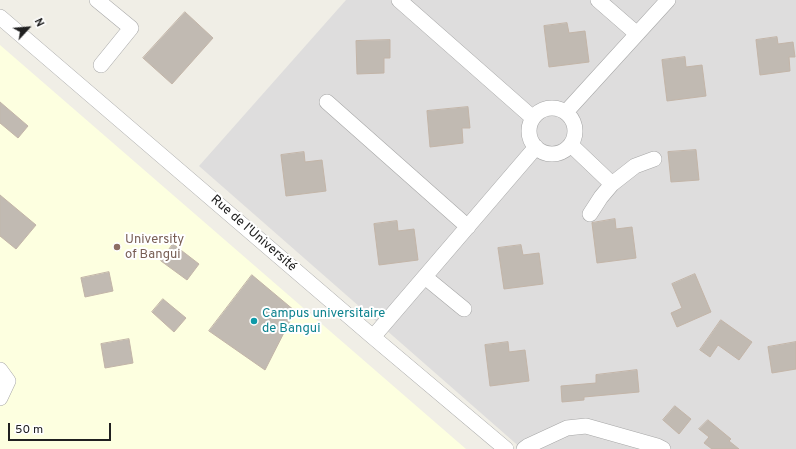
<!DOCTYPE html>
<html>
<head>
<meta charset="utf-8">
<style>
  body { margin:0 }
  #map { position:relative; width:796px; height:449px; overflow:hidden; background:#f0eee6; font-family:Overpass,sans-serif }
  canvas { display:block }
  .north { position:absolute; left:8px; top:8px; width:40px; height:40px; -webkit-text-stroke:3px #fff; paint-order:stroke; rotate:64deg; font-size:11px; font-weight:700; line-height:16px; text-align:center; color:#202020 }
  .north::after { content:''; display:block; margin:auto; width:14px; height:18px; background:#202020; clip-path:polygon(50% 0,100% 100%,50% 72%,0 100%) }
  .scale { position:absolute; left:8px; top:423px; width:103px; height:18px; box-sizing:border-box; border:2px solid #202020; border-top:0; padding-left:5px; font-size:12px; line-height:14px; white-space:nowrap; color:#202020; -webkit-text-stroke:3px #fff; paint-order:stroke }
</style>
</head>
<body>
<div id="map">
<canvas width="796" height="449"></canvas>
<div class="north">N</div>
<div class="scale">50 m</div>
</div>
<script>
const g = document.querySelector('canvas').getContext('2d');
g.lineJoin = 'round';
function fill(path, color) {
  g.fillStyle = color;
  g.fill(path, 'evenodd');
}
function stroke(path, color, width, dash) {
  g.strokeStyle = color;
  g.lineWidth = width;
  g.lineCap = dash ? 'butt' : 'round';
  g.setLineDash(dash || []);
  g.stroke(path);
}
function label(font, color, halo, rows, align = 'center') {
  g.font = font + ' Overpass,sans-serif';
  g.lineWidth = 4;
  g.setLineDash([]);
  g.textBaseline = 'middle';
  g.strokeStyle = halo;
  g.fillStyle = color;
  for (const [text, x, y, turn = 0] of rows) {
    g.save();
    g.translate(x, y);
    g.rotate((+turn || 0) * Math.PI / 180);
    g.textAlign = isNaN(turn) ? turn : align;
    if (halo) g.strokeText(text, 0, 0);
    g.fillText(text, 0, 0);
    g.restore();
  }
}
const residential = new Path2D(`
  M 346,0 L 796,0 L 796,449 L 522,449 L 199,166 Z`);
const education = new Path2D(`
  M 0,45 L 466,449 L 0,449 Z`);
const building = new Path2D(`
  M 185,12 L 213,38 L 172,84 L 143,58 Z
  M 567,23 L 569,33 L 585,31 L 589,62 L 549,67 L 544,26 Z
  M 777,37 L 778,44 L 793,42 L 795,57 L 789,57 L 790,71 L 760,75 L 756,40 Z
  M 390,40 L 390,58 L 384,58 L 384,73 L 357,74 L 356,41 Z
  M 685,57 L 686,67 L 702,65 L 706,96 L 667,101 L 662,60 Z
  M 0,102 L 28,126 L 18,138 L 0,123 Z
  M 468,107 L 470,128 L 462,128 L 463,143 L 430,147 L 427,111 Z
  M 696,150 L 699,180 L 671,182 L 668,152 Z
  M 304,152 L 305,162 L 322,160 L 326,191 L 286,196 L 281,155 Z
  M 0,195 L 36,225 L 16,249 L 0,236 Z
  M 615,219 L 616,229 L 632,227 L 636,258 L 597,263 L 592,223 Z
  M 397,221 L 398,231 L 414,229 L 418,260 L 379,265 L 374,224 Z
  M 173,244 L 199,264 L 187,280 L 161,261 Z
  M 521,245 L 523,255 L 539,253 L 543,284 L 504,289 L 498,248 Z
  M 109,272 L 113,291 L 85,297 L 81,278 Z
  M 695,274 L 711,312 L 677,327 L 671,313 L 682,308 L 672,284 Z
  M 252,275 L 295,311 L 265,370 L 209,331 Z
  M 163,299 L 186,318 L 174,332 L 152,312 Z
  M 721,320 L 752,342 L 739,360 L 718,345 L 710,357 L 700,350 Z
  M 129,339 L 133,363 L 105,368 L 101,344 Z
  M 508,342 L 509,352 L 525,350 L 529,381 L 490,386 L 485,345 Z
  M 796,342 L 796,369 L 772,373 L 768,347 Z
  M 637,370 L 639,392 L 584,397 L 584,400 L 562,402 L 561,386 L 596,383 L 596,375 Z
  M 675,406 L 691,419 L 679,434 L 663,420 Z
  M 708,420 L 731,439 L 729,441 L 739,449 L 712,449 L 704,443 L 709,437 L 699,429 Z`);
const minor = new Path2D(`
  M 97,0 L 131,28 L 101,65
  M 399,0 L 533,118
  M 598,0 L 637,34
  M 0,17 L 373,337 L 506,449
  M 327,102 L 468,227
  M529 131a23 23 0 1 1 46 0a23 23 0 1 1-46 0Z
  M 566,112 L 668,0
  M 571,145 L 612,184
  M 590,214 L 601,197 L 612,184 L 635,166 L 654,159
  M 425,277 L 464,309
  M 373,337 L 536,147
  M 0,370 L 8,381 L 0,398
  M 524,449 L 528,446 L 567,428 L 586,426 L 657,446 L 663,449`);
const markers = [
  [117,247,4,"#8d6e63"],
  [254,321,4,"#0f9aa8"]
];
const streetNames = [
  ["Rue de l'Université",253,234,41]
];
const educationNames = [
  ["University",125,240],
  ["of Bangui",125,255]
];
const cultureNames = [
  ["Campus universitaire",262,314],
  ["de Bangui",262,329]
];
fill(residential, '#dedddd');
fill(education, '#fdffe0');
fill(building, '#c1bab2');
stroke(building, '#c3b5a8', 1);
stroke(minor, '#a7a7a7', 16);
stroke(minor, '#fff', 15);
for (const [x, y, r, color] of markers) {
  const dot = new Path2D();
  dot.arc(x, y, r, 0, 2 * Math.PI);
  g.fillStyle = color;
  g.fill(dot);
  stroke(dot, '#fff', 1.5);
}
label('13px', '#202020', '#fff', streetNames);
label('13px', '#785e54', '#fff', educationNames, 'left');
label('13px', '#0d838f', '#fff', cultureNames, 'left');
</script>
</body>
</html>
